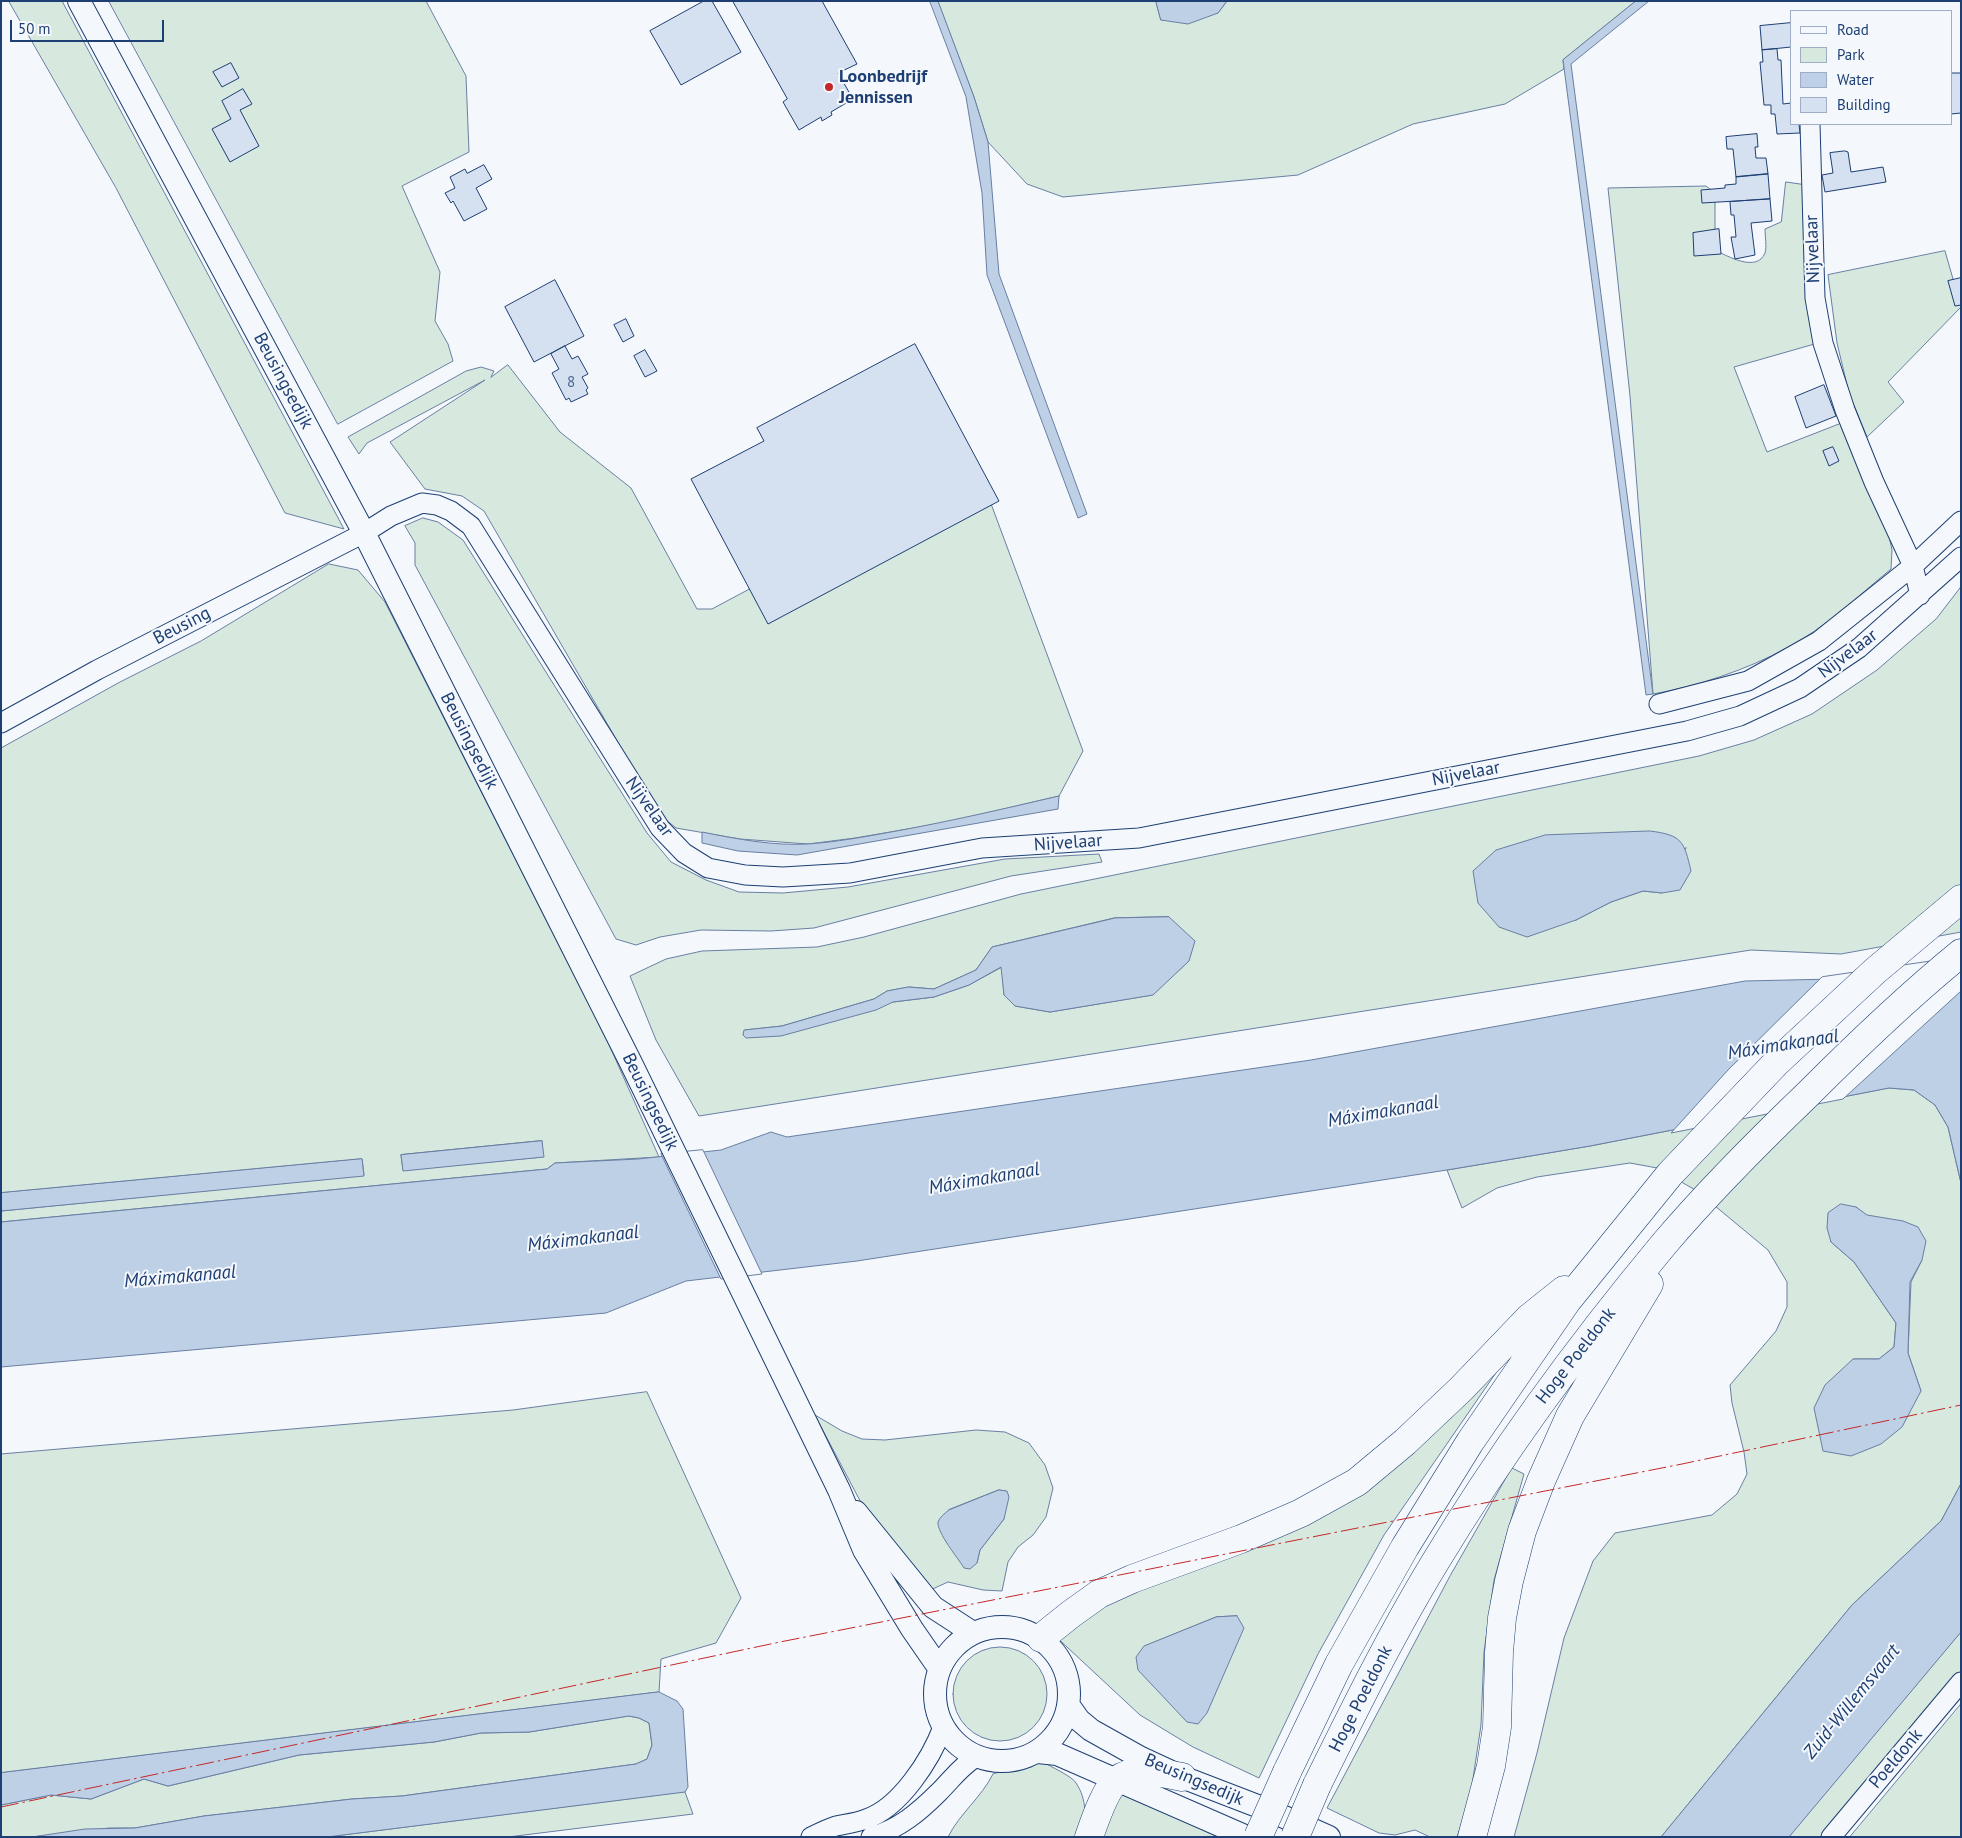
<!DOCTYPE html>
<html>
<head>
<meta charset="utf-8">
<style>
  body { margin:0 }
  #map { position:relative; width:1962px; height:1838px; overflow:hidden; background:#f4f7fb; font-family:"PT Sans",sans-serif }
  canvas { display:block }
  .frame { position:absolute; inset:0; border:2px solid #1d3f73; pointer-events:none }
  .legend { position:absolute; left:1790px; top:10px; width:162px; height:115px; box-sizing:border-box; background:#f4f7fb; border:1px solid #9eadc5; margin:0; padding:6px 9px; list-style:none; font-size:15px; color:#1d3f73 }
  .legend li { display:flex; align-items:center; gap:10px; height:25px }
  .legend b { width:25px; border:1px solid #9eadc5 }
  .scale { position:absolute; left:10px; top:20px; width:154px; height:22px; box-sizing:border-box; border:2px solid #1d3f73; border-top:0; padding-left:6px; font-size:15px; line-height:18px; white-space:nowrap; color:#1d3f73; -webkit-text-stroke:4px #f4f7fb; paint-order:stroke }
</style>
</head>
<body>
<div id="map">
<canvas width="1962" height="1838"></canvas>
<div class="frame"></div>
<ul class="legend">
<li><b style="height:6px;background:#f4f7fb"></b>Road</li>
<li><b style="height:14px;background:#d7e8df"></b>Park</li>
<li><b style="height:14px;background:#bed0e5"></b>Water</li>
<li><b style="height:14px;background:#d5e0f0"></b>Building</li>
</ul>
<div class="scale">50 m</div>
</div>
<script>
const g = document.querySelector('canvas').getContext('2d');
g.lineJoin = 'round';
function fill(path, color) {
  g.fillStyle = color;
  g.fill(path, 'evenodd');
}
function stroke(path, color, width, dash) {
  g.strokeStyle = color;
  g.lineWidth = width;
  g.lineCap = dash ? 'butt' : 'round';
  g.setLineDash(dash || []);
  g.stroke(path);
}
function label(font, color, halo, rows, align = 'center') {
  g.font = font + ' "PT Sans",sans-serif';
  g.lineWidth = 4;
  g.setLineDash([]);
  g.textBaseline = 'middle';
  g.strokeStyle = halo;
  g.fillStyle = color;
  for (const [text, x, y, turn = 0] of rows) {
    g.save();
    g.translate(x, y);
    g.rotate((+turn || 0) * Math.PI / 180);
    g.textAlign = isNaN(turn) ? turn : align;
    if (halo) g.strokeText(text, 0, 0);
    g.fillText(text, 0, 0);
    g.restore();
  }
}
const green = new Path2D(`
  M 9,1 L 62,1 L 344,529 L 285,513 L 116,188 Z
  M 109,1 L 426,1 L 466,76 L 469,152 L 402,186 L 440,272 L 435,321 L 448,344 L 453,361 L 338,424 Z
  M 938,1 L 1156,1 L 1161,20 L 1218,13 L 1227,1 L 1636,1 L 1563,60 L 1564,69 L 1505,104 L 1413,124 L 1298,175 L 1063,197 L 1027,184 L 988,142 L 974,97 Z
  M 1786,182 L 1807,185 L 1818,343 L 1734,367 L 1767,452 L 1844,422 L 1886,522 L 1892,550 L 1891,569 C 1858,596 1825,628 1787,648 C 1746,670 1698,686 1653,694 L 1630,396 L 1608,188 L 1706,186 L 1715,193 L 1715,250 C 1727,256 1757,273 1765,253 C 1767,247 1765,236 1765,229 L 1781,222 Z
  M 1945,251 L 1961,307 L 1888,382 L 1904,402 L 1867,437 L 1849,393 L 1837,343 L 1828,275 Z
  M 508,365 L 560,432 L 631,488 L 697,609 L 712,609 L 961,476 L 987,493 L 1083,751 L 1059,796 L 949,822 L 855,838 L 808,844 L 740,839 L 676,828 L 660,815 L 484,511 L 462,496 L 425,489 L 390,442 L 485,380 L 367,443 L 359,454 L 348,437 L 466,371 L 481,367 L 494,371 L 491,377 Z
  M 423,518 L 438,522 L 463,540 L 647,833 L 671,862 L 706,880 L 739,892 L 783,893 L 848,887 L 1005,859 L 1099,854 L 1102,862 L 1011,876 L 814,928 L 771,931 L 701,930 L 660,937 L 636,945 L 616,939 L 415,565 L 415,543 L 405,526 Z
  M 329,564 L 358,570 L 385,602 L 607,1040 L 659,1157 L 555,1163 L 547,1169 L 1,1222 L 1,1211 L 364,1175 L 362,1159 L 1,1193 L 1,748 L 120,682 L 201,641 ZM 542,1141 L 543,1157 L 403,1170 L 401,1155 Z
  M 1961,587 L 1961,932 L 1841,954 L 1751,950 L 699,1116 L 656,1040 L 630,976 L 666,959 L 702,951 L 817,947 L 864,937 L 1021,894 L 1699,756 L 1754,740 L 1812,714 L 1877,670 L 1936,619 ZM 1686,848 L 1662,893 L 1643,891 L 1611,902 L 1576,920 ZM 1169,917 L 1189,961 L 1152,995 L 1050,1012 L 1015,1006 L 1004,995 L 1002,967 L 969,985 L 934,997 L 893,1002 L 743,1035 L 745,1030 L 782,1026 L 874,999 L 887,991 L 909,987 L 934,989 L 976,970 L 992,947 L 1114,918 Z
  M 1889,1088 L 1914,1090 L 1935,1105 L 1948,1127 L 1961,1183 L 1961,1484 L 1941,1521 L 1852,1605 L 1661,1837 L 1514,1837 L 1537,1753 L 1564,1638 L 1593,1561 L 1615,1533 L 1712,1515 L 1737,1494 L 1747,1474 L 1744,1452 L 1732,1403 L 1730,1385 L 1776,1331 L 1787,1307 L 1787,1282 L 1768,1250 L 1697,1191 L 1657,1168 L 1630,1163 L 1537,1177 L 1497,1188 L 1462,1208 L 1447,1170 L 1590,1146 ZM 1856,1207 L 1922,1260 L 1911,1282 L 1908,1353 L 1921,1391 L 1853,1359 L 1879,1359 L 1894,1347 L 1896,1323 L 1854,1262 L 1831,1242 Z
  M 1502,1364 L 1384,1535 L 1318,1654 L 1259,1778 L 1193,1747 L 1140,1715 L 1053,1634 L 1082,1611 L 1301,1522 ZM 1237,1616 L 1145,1646 L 1216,1617 Z
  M 647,1392 L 741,1598 L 716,1643 L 661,1659 L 659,1692 L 1,1773 L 1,1454 L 513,1410 Z
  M 815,1415 L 842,1431 L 862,1439 L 885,1440 L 976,1430 L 1005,1432 L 1029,1443 L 1045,1465 L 1053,1488 L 1046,1517 L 1033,1535 L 1018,1547 L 1008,1562 L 1002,1591 L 983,1590 L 948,1582 L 928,1591 L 865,1510 ZM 999,1490 L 1006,1491 L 1004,1519 L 980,1550 L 977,1563 L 949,1510 Z
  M 1512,1468 L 1524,1474 L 1494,1580 L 1484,1652 L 1481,1725 L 1470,1799 L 1457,1837 L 1430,1837 L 1415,1830 L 1395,1835 L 1379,1833 L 1327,1808 L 1450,1576 Z
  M 1961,1632 L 1961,1671 L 1820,1837 L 1789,1837 Z
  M953 1694a47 47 0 1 1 94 0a47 47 0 1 1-94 0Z
  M 1961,1704 L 1961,1837 L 1850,1837 Z
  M 629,1716 L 639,1718 L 649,1723 L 652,1745 L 647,1759 L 636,1764 L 402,1796 L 352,1799 L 204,1816 L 135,1828 L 109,1828 L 32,1837 L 1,1837 L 1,1805 L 51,1795 L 91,1799 L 144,1779 L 168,1786 L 299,1755 L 434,1742 L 481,1733 L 529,1732 Z
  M 1043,1762 C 1051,1767 1072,1776 1076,1783 C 1087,1799 1087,1820 1080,1837 L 948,1837 C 960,1813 981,1798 993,1774 Z
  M 685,1792 L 693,1814 L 508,1837 L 327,1837 Z
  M 1120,1792 L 1218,1837 L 1097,1837 Z`);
const water = new Path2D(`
  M 930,1 L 938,1 L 974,97 L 988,142 L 999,274 L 1087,514 L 1078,518 L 987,275 L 982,193 L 966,97 Z
  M 1156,1 L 1227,1 L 1218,13 L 1188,24 L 1161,20 Z
  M 1636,1 L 1649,1 L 1571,64 L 1653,694 L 1646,695 L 1563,60 Z
  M 1059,796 L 1058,809 L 797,855 L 738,851 L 702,843 L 702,832 C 737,839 773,846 808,844 C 836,842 864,837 891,832 C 947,822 1003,809 1059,796 Z
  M 1650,831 C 1682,835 1684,841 1691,871 L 1680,890 L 1662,893 L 1643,891 L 1611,902 L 1576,920 L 1527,937 L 1499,927 L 1478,903 L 1473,871 L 1496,850 L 1545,835 Z
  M 1169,917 L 1195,941 L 1189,961 L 1153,995 L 1050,1012 L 1015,1006 L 1004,995 L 1001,967 L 969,985 L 934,997 L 893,1002 L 876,1010 L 781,1036 L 746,1038 L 743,1035 L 744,1030 L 782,1026 L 874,999 L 887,991 L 908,987 L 934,989 L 976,970 L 992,947 L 1115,918 Z
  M 1961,960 L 1961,1183 L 1948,1127 L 1935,1105 L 1914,1090 L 1889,1088 L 1590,1146 L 1447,1170 L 857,1261 L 686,1281 L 606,1313 L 1,1367 L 1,1222 L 547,1169 L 555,1163 L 638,1159 L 721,1150 L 771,1132 L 787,1137 L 1311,1060 L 1745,981 L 1833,979 Z
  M 542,1141 L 544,1157 L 403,1171 L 401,1155 Z
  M 362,1159 L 364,1176 L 1,1211 L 1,1193 Z
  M 1841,1204 L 1856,1207 L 1867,1215 L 1903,1221 L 1918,1227 L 1926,1241 L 1922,1260 L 1910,1282 L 1908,1353 L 1921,1391 L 1902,1427 L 1881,1444 L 1851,1456 L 1823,1451 L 1814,1408 L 1825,1385 L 1853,1359 L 1879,1359 L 1894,1347 L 1896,1323 L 1854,1262 L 1831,1242 L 1827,1228 L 1828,1213 Z
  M 1961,1484 L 1961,1632 L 1789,1837 L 1661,1837 L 1852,1605 L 1941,1521 Z
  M 999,1490 L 1007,1491 L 1009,1497 L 1004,1519 L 980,1550 L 977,1563 L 970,1569 L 964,1568 C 958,1558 937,1533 938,1522 C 940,1517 944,1514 949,1510 Z
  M 1237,1616 L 1244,1628 L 1207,1713 L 1198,1724 L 1187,1722 L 1138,1670 L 1136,1657 L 1144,1646 L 1216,1617 Z
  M 659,1692 L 677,1701 L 683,1709 L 688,1787 L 685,1792 L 327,1837 L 32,1837 L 85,1829 L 135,1828 L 204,1816 L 352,1799 L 402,1796 L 636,1764 L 647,1759 L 652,1745 L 649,1723 L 639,1718 L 629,1716 L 529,1732 L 481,1733 L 434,1742 L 299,1755 L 168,1786 L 144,1779 L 91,1799 L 51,1795 L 1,1805 L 1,1773 Z`);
const pier = new Path2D(`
  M 1961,957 L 1961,991 L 1843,1099 L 1671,1133 L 1728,1070 L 1822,977 Z
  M 703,1150 L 762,1274 L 721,1279 L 661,1154 Z`);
const building = new Path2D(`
  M 704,1 L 712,1 L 741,52 L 681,85 L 650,31 Z
  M 733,1 L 822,1 L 857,64 L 838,73 L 853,99 L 831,112 L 832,115 L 822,121 L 821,117 L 799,130 L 783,102 L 787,99 Z
  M 1791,23 L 1791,47 L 1762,50 L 1760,26 Z
  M 1777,49 L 1778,60 L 1781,60 L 1783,104 L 1791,103 L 1791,124 L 1799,124 L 1800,133 L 1777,134 L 1775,114 L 1771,114 L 1771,105 L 1764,105 L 1760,62 L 1763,62 L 1762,50 Z
  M 231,63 L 239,78 L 222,87 L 213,72 Z
  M 1951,73 L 1961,73 L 1961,113 L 1951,114 Z
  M 243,89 L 252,104 L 240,110 L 259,146 L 230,162 L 212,129 L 231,119 L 222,101 Z
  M 1757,134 L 1758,147 L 1755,147 L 1756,158 L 1766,158 L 1768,174 L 1736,177 L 1733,149 L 1727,149 L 1726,137 Z
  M 1845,151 L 1848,152 L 1851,172 L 1883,167 L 1886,182 L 1825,192 L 1822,175 L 1833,173 L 1830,153 Z
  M 484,165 L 492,179 L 476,188 L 487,209 L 464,221 L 453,201 L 451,203 L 445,193 L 455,188 L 450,177 L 465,169 L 467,173 Z
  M 1768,174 L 1770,199 L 1702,203 L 1701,190 L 1725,188 L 1725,185 L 1736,184 L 1736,177 Z
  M 1770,199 L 1772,221 L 1751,223 L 1755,255 L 1735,259 L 1731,237 L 1736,237 L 1734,215 L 1731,215 L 1730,202 Z
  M 1719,229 L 1721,254 L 1694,256 L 1693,233 Z
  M 1961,278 L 1961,305 L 1955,306 L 1948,281 Z
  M 555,280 L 584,336 L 534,362 L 505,307 Z
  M 626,319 L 634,336 L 623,342 L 614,325 Z
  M 915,344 L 999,501 L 768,624 L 691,479 L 764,441 L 757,428 Z
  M 565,346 L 572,359 L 578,356 L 588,374 L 582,377 L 588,388 L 586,390 L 588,394 L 571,402 L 569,398 L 566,400 L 552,373 L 559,369 L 551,354 Z
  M 645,350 L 657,371 L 645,377 L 634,356 Z
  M 1824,385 L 1836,416 L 1806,428 L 1795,397 Z
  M 1833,447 L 1839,461 L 1829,466 L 1823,451 Z`);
const minor = new Path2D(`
  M 1810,124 L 1815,298 L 1823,343 L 1845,410 L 1874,482 L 1913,566 L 1920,595
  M 1659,704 L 1748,681 L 1819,641 L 1913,566 L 1961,521
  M 1,723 L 97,670 L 364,533 L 391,516 L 422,503 L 437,505 L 451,511 L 471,526 L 660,828 L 684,853 L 708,868 L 745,875 L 783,877 L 850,873 L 982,848 L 1139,838 L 1687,731 L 1740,716 L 1800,688 L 1859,648 L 1961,557
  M 811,1837 C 819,1833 827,1829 836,1826 C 845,1824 856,1823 866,1819 C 900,1808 931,1759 943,1727
  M 871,1837 C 899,1829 919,1812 939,1792 C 952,1779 960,1767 976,1757
  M 1831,1837 L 1961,1682`);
const tertiary = new Path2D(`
  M 79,1 L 364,533 L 631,1063 L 839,1490 L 864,1550 L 912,1629 L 939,1668
  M 856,1512 L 933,1607 L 973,1633
  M935 1694a67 67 0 1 1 134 0a67 67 0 1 1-134 0Z
  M 1069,1706 L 1079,1720 L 1091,1730 L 1141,1758 L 1182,1777 L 1273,1812 L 1329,1837
  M 1038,1752 L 1057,1754 L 1247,1837`);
const trunk = new Path2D(`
  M 1041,1638 L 1071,1614 L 1099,1594 L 1132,1579 L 1241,1539 L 1301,1513 L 1357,1482 L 1405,1442 L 1461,1389 L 1529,1318 L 1564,1290
  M 1287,1772 L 1339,1664 L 1405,1547 L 1470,1442 L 1567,1301 L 1670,1174 L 1776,1063 L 1875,971 L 1961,899
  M 1317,1785 C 1354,1710 1391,1635 1434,1564 C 1502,1451 1580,1345 1664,1244 C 1709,1191 1758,1142 1808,1094 C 1857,1045 1907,997 1961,953
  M 1089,1837 C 1094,1823 1105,1789 1117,1780 C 1134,1767 1163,1773 1182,1777
  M 1472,1837 L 1491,1766 L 1497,1727 L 1499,1652 L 1502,1618 L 1509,1581 L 1522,1531 L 1541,1481 L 1570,1416 L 1649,1284`);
const trunkBridge = new Path2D(`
  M 1258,1837 L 1287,1772
  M 1295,1837 L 1317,1785`);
const power = new Path2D(`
  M 1,1807 L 780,1642 L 1682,1464 L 1961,1405`);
const markers = [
  [829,87,5,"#c62828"]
];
const numberNames = [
  ["8",571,383]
];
const poiNames = [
  ["Loonbedrijf",839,77],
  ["Jennissen",839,98]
];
const streetNames = [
  ["Nijvelaar",1813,249,-92],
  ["Beusingsedijk",283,381,62],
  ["Beusing",182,626,-27],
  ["Nijvelaar",1848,654,-37],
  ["Beusingsedijk",469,741,63],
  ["Nijvelaar",1466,774,-11],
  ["Nijvelaar",649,807,55],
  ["Nijvelaar",1068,843,-4],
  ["Beusingsedijk",650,1102,64],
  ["Hoge Poeldonk",1576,1356,-52],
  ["Hoge Poeldonk",1361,1699,-63],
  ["Poeldonk",1896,1759,-50],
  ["Beusingsedijk",1194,1780,23]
];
const waterNames = [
  ["Máximakanaal",1783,1045,-9],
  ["Máximakanaal",1383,1112,-10],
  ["Máximakanaal",984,1179,-10],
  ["Máximakanaal",583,1239,-7],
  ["Máximakanaal",180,1277,-5],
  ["Zuid-Willemsvaart",1852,1702,-51]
];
fill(green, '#d7e8df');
stroke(green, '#687fa3', 1);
fill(water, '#bed0e5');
stroke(water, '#687fa3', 1);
fill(pier, '#f4f7fb');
stroke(pier, '#687fa3', 1);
fill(building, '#d5e0f0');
stroke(building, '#1d3f73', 1);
stroke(minor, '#1d3f73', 21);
stroke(tertiary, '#1d3f73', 24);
stroke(trunk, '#1d3f73', 29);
stroke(minor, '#f4f7fb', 19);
stroke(tertiary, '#f4f7fb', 22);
stroke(trunk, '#f4f7fb', 28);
stroke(trunkBridge, '#1d3f73', 29, []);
stroke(trunkBridge, '#f4f7fb', 28);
stroke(power, '#c62828', 1, [18, 4, 2.5, 4]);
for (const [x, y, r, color] of markers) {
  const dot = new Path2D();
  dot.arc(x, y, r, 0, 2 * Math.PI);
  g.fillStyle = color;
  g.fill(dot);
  stroke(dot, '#f4f7fb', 2);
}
label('15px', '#4b6792', null, numberNames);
label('bold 18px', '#1d3f73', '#f4f7fb', poiNames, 'left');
label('18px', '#1d3f73', '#f4f7fb', streetNames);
label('italic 19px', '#1d3f73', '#f4f7fb', waterNames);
</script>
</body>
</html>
